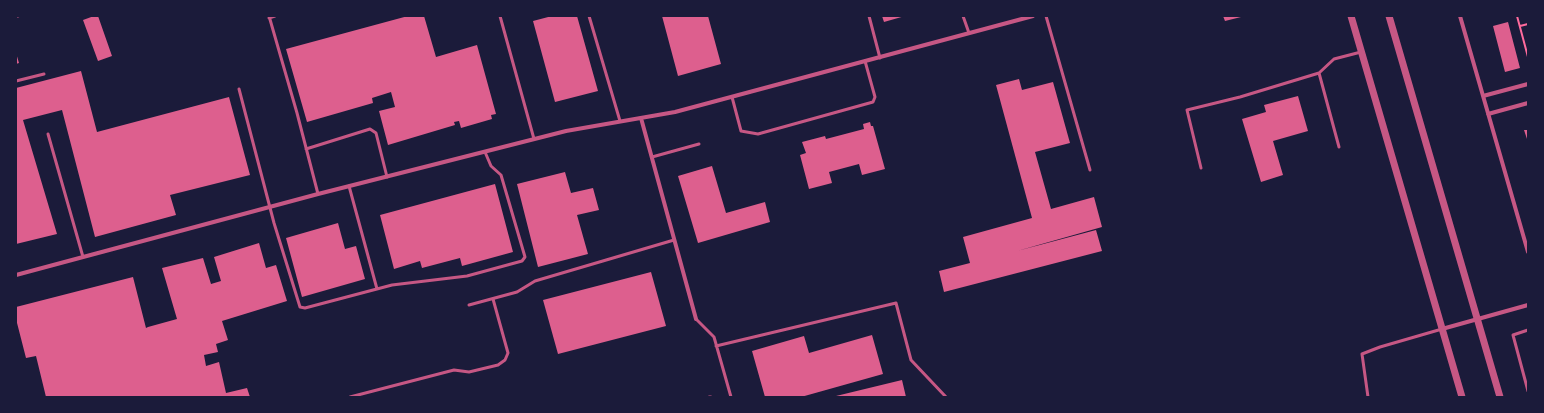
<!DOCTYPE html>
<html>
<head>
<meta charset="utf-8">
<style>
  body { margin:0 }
  #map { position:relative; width:1544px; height:413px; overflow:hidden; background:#1b1b3a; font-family:"Golos Text",sans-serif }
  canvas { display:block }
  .frame { position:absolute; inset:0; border:17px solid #1b1b3a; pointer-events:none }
</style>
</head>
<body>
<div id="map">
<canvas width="1544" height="413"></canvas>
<div class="frame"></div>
</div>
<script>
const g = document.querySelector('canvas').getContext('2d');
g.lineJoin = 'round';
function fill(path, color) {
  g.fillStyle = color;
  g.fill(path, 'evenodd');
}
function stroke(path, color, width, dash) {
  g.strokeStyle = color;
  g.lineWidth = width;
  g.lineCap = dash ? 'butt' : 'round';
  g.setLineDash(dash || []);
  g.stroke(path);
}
const building = new Path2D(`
  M 94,16 L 98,16 L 112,56 L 98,61 L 83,20 Z
  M 408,16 L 424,16 L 436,57 L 477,45 L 496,114 L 491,115 L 492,119 L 461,128 L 459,121 L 454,122 L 455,125 L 388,145 L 379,111 L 395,107 L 391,92 L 372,98 L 373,103 L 307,122 L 286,49 Z
  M 552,16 L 577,16 L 598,91 L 555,102 L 533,21 Z
  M 662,16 L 708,16 L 721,64 L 678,76 Z
  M 882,16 L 905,16 L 884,22 Z
  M 1223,16 L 1241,16 L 1241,17 L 1225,21 Z
  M 1508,22 L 1520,68 L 1505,72 L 1493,26 Z
  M 16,53 L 19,63 L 16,64 Z
  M 81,71 L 97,132 L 229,97 L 250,175 L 170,195 L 176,215 L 95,237 L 62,110 L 23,120 L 57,234 L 16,244 L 16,88 Z
  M 1019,79 L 1022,90 L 1053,82 L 1070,143 L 1035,152 L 1051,209 L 1094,197 L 1102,227 L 1017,251 L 1096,230 L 1102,251 L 944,292 L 939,271 L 970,263 L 963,237 L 1032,218 L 996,85 Z
  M 1298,96 L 1308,131 L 1273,141 L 1283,175 L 1261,182 L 1242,119 L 1266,112 L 1264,105 Z
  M 870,122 L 871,126 L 873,126 L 885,169 L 862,175 L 859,164 L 829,172 L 832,183 L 809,189 L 800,155 L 806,153 L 802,142 L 825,136 L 826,139 L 864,129 L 863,124 Z
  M 1524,130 L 1528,130 L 1528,142 Z
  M 712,166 L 726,213 L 765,202 L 770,222 L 698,243 L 678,176 Z
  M 565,172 L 571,193 L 593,188 L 599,210 L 577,215 L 588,254 L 538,267 L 517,184 Z
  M 495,184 L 513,252 L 462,266 L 460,258 L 422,268 L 420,261 L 394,269 L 380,215 Z
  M 338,223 L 345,249 L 356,246 L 365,279 L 302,297 L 286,238 Z
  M 259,243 L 266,268 L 276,265 L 287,301 L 222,321 L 228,340 L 216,344 L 218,352 L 204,355 L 206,366 L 219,362 L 226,393 L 247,388 L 250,397 L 46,397 L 36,356 L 26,358 L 16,319 L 16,307 L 133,277 L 146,328 L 148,327 L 177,319 L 162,268 L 203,258 L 211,284 L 221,281 L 214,257 Z
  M 651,272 L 666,326 L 558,354 L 543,300 Z
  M 872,335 L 883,374 L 801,397 L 765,397 L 752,351 L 804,336 L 809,353 Z
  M 902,380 L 906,397 L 836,397 L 836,396 Z`);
const path = new Path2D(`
  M 1517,16 L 1528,57
  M 1520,26 L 1528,24`);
const service = new Path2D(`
  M 16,16 L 18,16
  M 269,16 L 297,113 L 318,194
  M 500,16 L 534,139
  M 589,16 L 620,121
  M 869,16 L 880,58
  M 963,16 L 969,33
  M 1046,16 L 1090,170
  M 269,18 L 275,16
  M 1319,73 L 1339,147
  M 16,81 L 44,74
  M 239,89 L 274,223 L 300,307 L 305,308 L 392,285 L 467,276 L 522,261 L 525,257 L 501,175 L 491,166 L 485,152
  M 732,97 L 741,131 L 758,134 L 873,102 L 875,97 L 865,61
  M 48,134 L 83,257
  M 306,149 L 370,129 L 376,133 L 387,177
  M 652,157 L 699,144
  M 1201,168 L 1187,110 L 1240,97 L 1319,73 L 1334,59 L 1361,52
  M 349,186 L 377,289
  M 469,305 L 517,292 L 535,281 L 674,240
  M 696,319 L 714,337 L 731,397
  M 1528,330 L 1513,335 L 1528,391
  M 716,346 L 896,303 L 911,360 L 946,397
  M 350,397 L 454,370 L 469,372 L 498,365 L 505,360 L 508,353 L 493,299
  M 709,397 L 711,397
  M 1368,397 L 1362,354 L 1380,347 L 1442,329`);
const minor = new Path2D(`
  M 1460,16 L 1528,252
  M 1483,96 L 1528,84
  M 1488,114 L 1528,103
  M 641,118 L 696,319
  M 16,275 L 318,194 L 566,131 L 675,112 L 1033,16
  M 1442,329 L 1528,305`);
const tertiary = new Path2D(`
  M 1351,16 L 1462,397
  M 1389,16 L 1500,397`);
fill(building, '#dd5f8e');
stroke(path, '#ff6b9d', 2);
stroke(service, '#c65784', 3);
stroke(minor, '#c65784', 4);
stroke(tertiary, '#c65784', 7);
</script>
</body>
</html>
